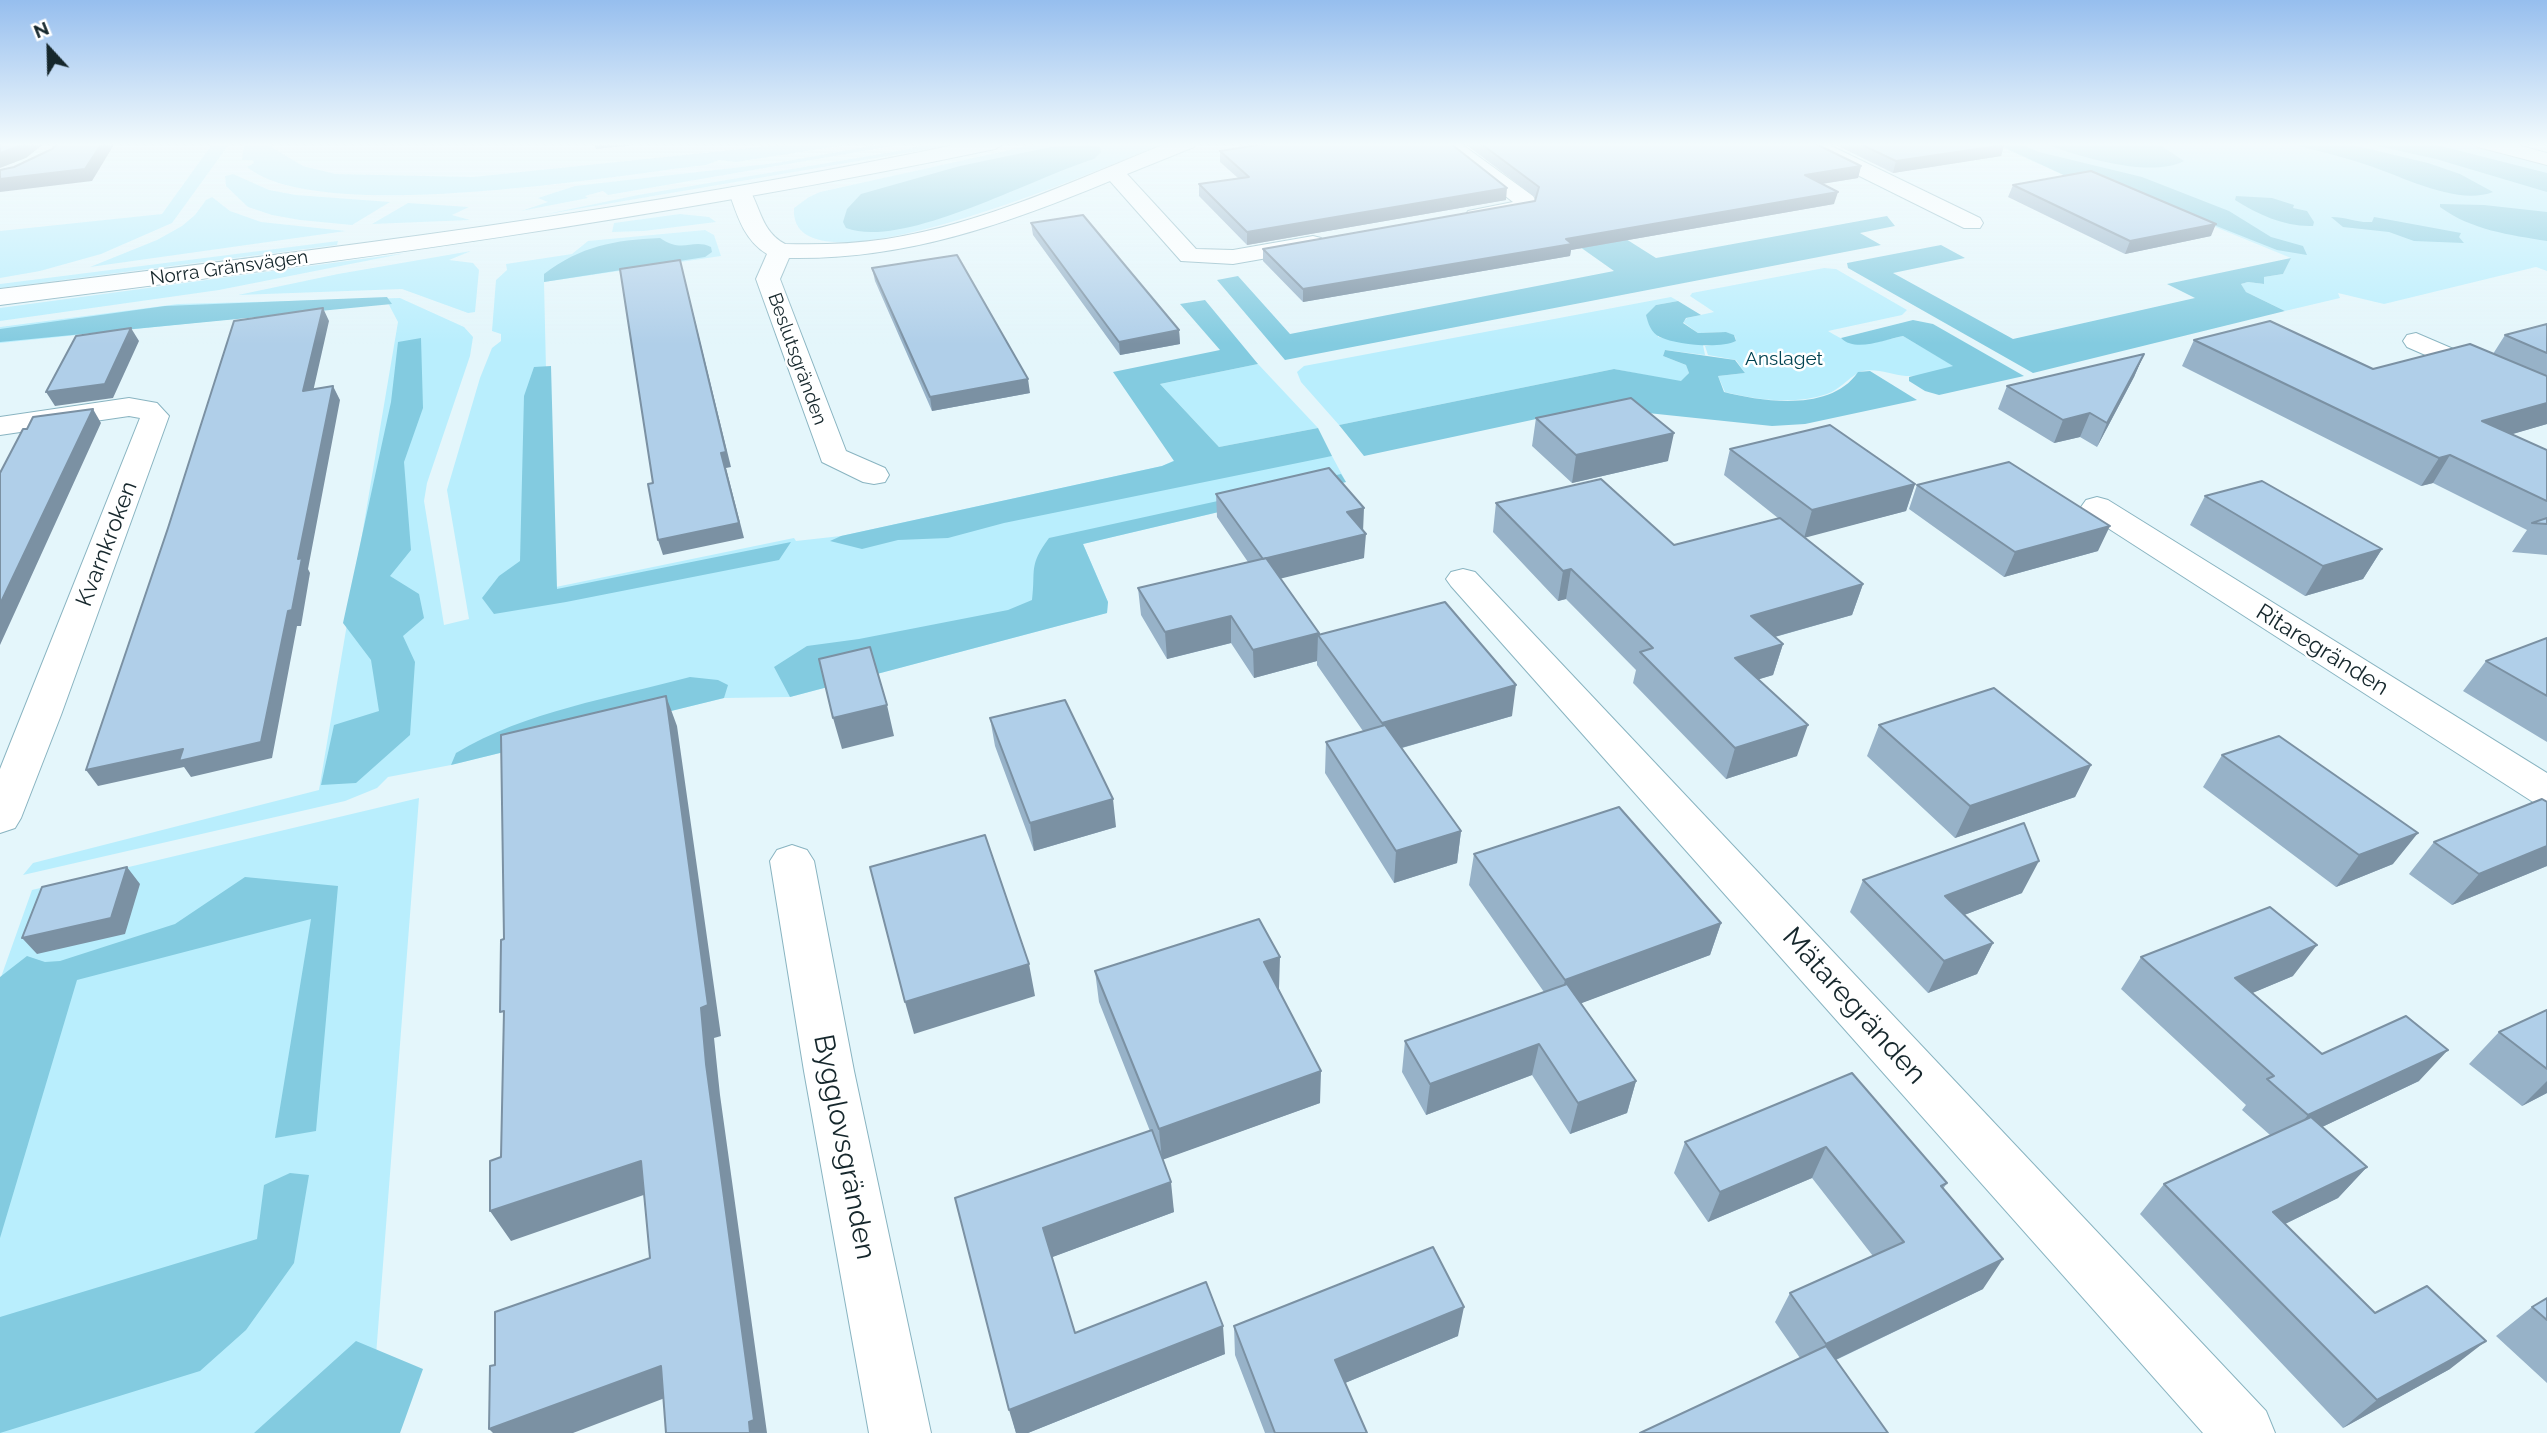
<!DOCTYPE html>
<html>
<head>
<meta charset="utf-8">
<style>
  body { margin:0 }
  #map { position:relative; width:2547px; height:1433px; overflow:hidden; background:#e4f6fb; font-family:Raleway,sans-serif }
  canvas { display:block }
  .north { position:absolute; left:14px; top:14px; width:70px; height:70px; -webkit-text-stroke:5px #fff; paint-order:stroke; rotate:338deg; font-size:19px; font-weight:700; line-height:28px; text-align:center; color:#16272c }
  .north::after { content:''; display:block; margin:auto; width:24px; height:32px; background:#16272c; clip-path:polygon(50% 0,100% 100%,50% 72%,0 100%) }
</style>
</head>
<body>
<div id="map">
<canvas width="2547" height="1433"></canvas>
<div class="north">N</div>
</div>
<script>
const g = document.querySelector('canvas').getContext('2d');
g.lineJoin = 'round';
function fill(path, color) {
  g.fillStyle = color;
  g.fill(path, 'evenodd');
}
function stroke(path, color, width, dash) {
  g.strokeStyle = color;
  g.lineWidth = width;
  g.lineCap = dash ? 'butt' : 'round';
  g.setLineDash(dash || []);
  g.stroke(path);
}
function label(font, color, halo, rows, align = 'center') {
  g.font = font + ' Raleway,sans-serif';
  g.lineWidth = 5;
  g.setLineDash([]);
  g.textBaseline = 'middle';
  g.strokeStyle = halo;
  g.fillStyle = color;
  for (const [text, x, y, turn = 0] of rows) {
    g.save();
    g.translate(x, y);
    g.rotate((+turn || 0) * Math.PI / 180);
    g.textAlign = isNaN(turn) ? turn : align;
    if (halo) g.strokeText(text, 0, 0);
    g.fillText(text, 0, 0);
    g.restore();
  }
}
const green = new Path2D(`
  M 213,143 L 230,143 L 172,223 L 101,254 L 40,271 L 0,278 L 0,231 L 162,214 Z
  M 244,143 L 265,143 L 303,166 L 336,174 L 473,177 L 799,143 L 859,143 L 736,162 L 719,160 L 706,165 C 610,176 319,226 247,167 L 254,163 L 253,160 L 242,160 Z
  M 888,143 L 910,143 L 608,195 L 603,191 L 585,196 L 588,198 L 521,211 L 548,202 L 538,198 L 575,186 L 776,163 Z
  M 932,143 L 964,143 L 542,215 L 638,195 L 904,150 Z
  M 1041,143 L 1166,143 C 1123,159 787,308 794,208 L 809,197 L 820,192 Z
  M 1992,143 L 2466,143 L 2547,165 L 2547,271 L 2536,267 L 2384,304 L 2338,293 L 2340,298 L 2285,311 L 2246,292 L 2241,284 L 2248,282 L 2264,284 L 2264,277 L 2283,274 L 2291,258 L 2093,177 L 2068,177 Z
  M 233,174 L 269,190 L 296,195 L 390,202 L 352,225 L 300,220 L 272,215 L 248,207 L 226,186 L 225,176 Z
  M 212,197 L 230,211 L 261,222 L 346,231 L 90,267 L 157,240 L 182,226 L 195,215 L 206,200 Z
  M 408,203 L 469,207 L 452,215 L 470,220 L 372,224 Z
  M 680,214 L 709,217 L 716,222 L 644,231 L 612,232 L 614,223 Z
  M 705,230 L 714,235 L 721,256 L 544,282 L 551,588 L 794,538 L 796,541 L 841,536 L 1162,466 L 1175,460 L 1214,464 L 1332,456 L 1346,482 L 1083,544 L 1108,602 L 1107,613 L 790,697 L 724,698 L 451,765 L 388,777 L 377,788 L 345,801 L 23,875 L 33,863 L 319,790 L 398,322 L 388,303 L 0,343 L 0,327 L 178,304 L 400,298 L 464,327 L 473,337 L 470,356 L 427,483 L 424,501 L 444,625 L 469,619 L 447,490 L 480,378 L 492,348 L 501,341 L 501,334 L 492,331 L 496,280 L 507,270 L 506,264 L 572,254 L 588,241 Z
  M 338,241 L 337,245 L 0,288 L 0,284 Z
  M 471,251 L 449,260 L 473,263 L 479,270 L 475,312 L 468,313 L 402,289 L 238,295 L 338,274 Z
  M 406,253 L 219,290 L 0,321 L 0,308 Z
  M 1824,268 L 1836,269 L 1907,310 L 1902,315 L 1828,331 C 1860,351 1869,343 1903,336 L 1954,366 C 1939,370 1921,377 1906,376 C 1892,375 1877,368 1863,371 C 1853,373 1840,390 1827,394 C 1794,405 1758,400 1725,392 L 1718,376 L 1745,373 L 1736,360 L 1708,355 L 1705,346 L 1736,341 L 1735,336 L 1726,332 L 1698,333 L 1683,322 L 1687,318 L 1714,312 L 1690,296 L 1692,293 Z
  M 1671,297 L 1678,301 L 1656,305 L 1658,337 L 1703,345 L 1705,355 L 1665,350 L 1663,356 L 1686,365 L 1689,373 L 1681,382 L 1614,369 L 1339,425 L 1301,382 L 1297,372 L 1304,366 Z
  M 1258,364 L 1318,428 L 1219,447 L 1160,384 Z
  M 419,798 L 370,1433 L 0,1433 L 0,980 L 32,890 Z`);
const forest = new Path2D(`
  M 1995,143 L 2018,143 L 2039,152 L 2142,177 L 2229,211 L 2271,237 L 2303,246 L 2307,255 L 2277,250 L 2093,177 L 2068,177 Z
  M 2042,143 L 2157,143 L 2184,161 C 2149,179 2078,156 2042,143 Z
  M 2287,143 L 2344,143 L 2428,163 L 2460,174 L 2493,192 C 2456,206 2402,176 2367,165 C 2341,156 2314,150 2287,143 Z
  M 2364,143 L 2429,143 L 2547,173 L 2547,192 L 2436,159 Z
  M 1087,145 L 1100,147 L 1101,152 L 1094,159 C 1034,177 903,250 846,228 L 843,222 L 847,209 L 861,194 L 960,166 L 1051,147 Z
  M 2236,196 L 2272,198 L 2294,205 L 2293,208 L 2307,211 L 2314,222 L 2313,226 C 2285,227 2259,215 2235,200 Z
  M 2440,204 L 2484,205 L 2547,212 L 2547,241 C 2510,235 2471,230 2440,207 Z
  M 1887,216 L 1895,226 L 1860,233 L 1881,245 L 1285,360 L 1217,280 L 1238,276 L 1290,334 L 1614,271 L 1556,230 L 1599,222 L 1656,258 Z
  M 2331,217 C 2346,217 2357,223 2372,222 L 2374,217 L 2461,233 L 2459,237 L 2464,243 L 2414,241 L 2389,232 L 2343,227 Z
  M 660,238 C 683,254 692,238 711,247 L 712,252 L 705,257 L 544,282 L 544,274 C 581,246 614,240 660,238 Z
  M 1941,245 L 1965,258 L 1893,273 L 2013,339 L 2195,298 L 2167,284 L 2291,258 L 2283,274 L 2264,277 L 2264,284 L 2248,282 L 2241,284 L 2246,292 L 2285,311 L 2033,373 L 1848,268 L 1847,263 Z
  M 387,297 L 392,304 L 0,342 L 0,329 L 165,306 Z
  M 1205,300 L 1258,364 L 1160,384 L 1219,447 L 1318,428 L 1332,456 L 1004,523 L 948,538 L 898,540 L 862,549 L 830,541 L 841,536 L 1162,466 L 1174,461 L 1113,372 L 1220,350 L 1180,304 Z
  M 1678,301 L 1701,315 L 1686,318 L 1683,323 L 1698,333 L 1726,332 L 1734,335 L 1736,341 C 1720,349 1677,345 1660,337 C 1651,333 1648,323 1646,315 L 1656,305 Z
  M 1913,320 L 1933,324 L 2024,376 L 1939,395 L 1925,391 L 1909,381 L 1909,377 L 1953,366 L 1903,336 C 1885,339 1856,353 1841,338 Z
  M 421,338 L 423,408 L 404,462 L 411,550 L 390,576 L 419,594 L 424,618 L 403,636 L 415,662 L 410,735 L 356,783 L 321,785 L 334,725 L 379,711 L 371,660 L 343,623 L 391,402 L 398,342 Z
  M 1665,350 L 1735,360 L 1745,373 L 1718,376 L 1724,392 C 1764,402 1831,412 1858,372 L 1870,371 L 1917,400 L 1805,424 L 1772,426 L 1619,410 L 1541,418 L 1364,456 L 1339,425 L 1614,369 L 1681,381 L 1689,373 L 1686,365 L 1663,356 Z
  M 551,366 L 557,589 L 791,542 L 779,560 L 566,602 L 494,614 L 482,598 L 499,576 L 520,561 L 524,396 L 534,367 Z
  M 1341,474 L 1346,482 L 1083,544 L 1108,602 L 1107,613 L 790,697 L 774,667 L 807,646 L 859,639 L 1008,610 L 1032,600 C 1036,570 1028,566 1049,538 Z
  M 690,677 L 718,680 L 728,685 L 724,698 L 451,765 L 456,753 C 526,711 612,698 690,677 Z
  M 245,877 L 338,886 L 316,1131 L 275,1138 L 311,919 L 77,980 L 0,1238 L 0,977 L 27,956 L 45,962 L 60,961 L 175,924 Z
  M 290,1173 L 309,1175 L 294,1263 L 246,1330 L 200,1371 L 0,1433 L 0,1317 L 257,1239 L 264,1185 Z
  M 356,1341 L 423,1369 L 400,1433 L 254,1433 Z`);
const minor = new Path2D(`
  M 1168,143 L 1197,143 L 1194,147 L 1127,174 L 1196,249 L 1233,250 L 1313,236 L 1321,238 L 1325,243 L 1321,248 L 1313,250 L 1233,264 L 1181,261 L 1110,181 C 1004,225 905,260 789,258 L 780,279 L 846,451 L 885,468 L 889,475 L 885,482 L 874,484 L 863,482 L 822,462 L 756,279 L 767,254 C 744,240 737,215 729,192 L 732,187 L 748,187 C 761,208 761,231 785,244 C 819,245 852,244 886,239 C 984,224 1077,179 1168,143 Z
  M 1437,143 L 1460,143 L 1533,196 L 1536,201 L 1531,212 L 1476,223 L 1468,221 L 1465,216 L 1468,211 L 1513,202 Z
  M 1798,143 L 1825,143 L 1980,218 L 1983,223 L 1980,228 L 1964,228 L 1801,147 Z
  M 2416,333 L 2547,389 L 2547,408 L 2407,347 L 2403,341 L 2407,335 Z
  M 129,398 L 157,403 L 169,416 L 61,715 L 21,818 L 15,828 L 0,833 L 0,769 L 140,418 L 129,416 L 0,435 L 0,417 Z
  M 2097,497 L 2108,500 L 2547,773 L 2547,806 L 2533,802 L 2086,514 L 2081,507 L 2086,500 Z
  M 1463,569 L 1475,572 L 2266,1411 L 2275,1433 L 2203,1433 L 1451,586 L 1446,579 L 1451,572 Z
  M 792,845 L 807,850 L 814,861 L 854,1071 L 931,1433 L 869,1433 L 804,1071 L 770,861 L 777,850 Z`);
const tertiary = new Path2D(`
  M 964,143 L 1005,143 L 995,149 C 666,218 333,263 0,305 L 0,289 C 322,250 646,210 964,143 Z
  M 2475,143 L 2510,143 L 2547,153 L 2547,165 L 2478,147 Z`);
const wall = new Path2D(`
  M 1464,143 L 1814,143 L 1861,166 L 1858,178 L 1822,184 L 1834,204 L 1571,250 L 1570,256 L 1303,302 L 1263,261 L 1263,249 L 1535,201 L 1536,198 Z
  M 1832,143 L 2002,143 L 2004,145 L 2001,156 L 1893,173 Z
  M 1220,151 L 1506,200 L 1247,245 L 1199,196 L 1199,184 L 1238,178 L 1220,162 Z
  M 2013,185 L 2211,236 L 2125,254 L 2008,197 Z
  M 1031,223 L 1179,330 L 1180,344 L 1120,355 L 1033,235 Z
  M 872,268 L 1030,393 L 932,411 L 875,281 Z
  M 2547,324 L 2547,424 L 2512,434 L 2547,450 L 2547,555 L 2512,552 L 2527,530 L 2433,483 L 2421,486 L 2182,366 L 2194,340 L 2373,369 L 2493,354 L 2505,335 Z
  M 2144,354 L 2134,377 L 2097,447 L 2080,437 L 2054,443 L 1998,409 L 2007,386 Z
  M 1536,418 L 1668,461 L 1572,483 L 1532,446 Z
  M 1730,449 L 1915,484 L 1906,511 L 1804,537 L 1863,584 L 1852,615 L 1775,637 L 1783,644 L 1773,675 L 1759,679 L 1797,756 L 1726,779 L 1633,683 L 1636,670 L 1566,599 L 1558,601 L 1493,532 L 1496,503 L 1674,545 L 1778,518 L 1724,475 Z
  M 1917,485 L 2098,551 L 2004,577 L 1909,509 Z
  M 1216,494 L 1363,531 L 1364,558 L 1280,578 L 1319,634 L 1512,716 L 1402,748 L 1461,831 L 1457,863 L 1394,883 L 1325,773 L 1326,742 L 1363,731 L 1317,665 L 1317,661 L 1254,678 L 1231,643 L 1167,659 L 1141,615 L 1138,588 L 1248,562 L 1217,517 Z
  M 2205,496 L 2382,549 L 2363,579 L 2305,596 L 2190,525 Z
  M 2547,638 L 2547,742 L 2463,691 L 2486,661 Z
  M 990,718 L 1116,827 L 1034,851 L 995,746 Z
  M 1879,725 L 2091,765 L 2075,797 L 1955,838 L 1867,756 Z
  M 2222,755 L 2393,864 L 2336,887 L 2203,787 Z
  M 2547,802 L 2547,866 L 2452,905 L 2409,874 L 2434,842 Z
  M 1474,854 L 1721,923 L 1710,955 L 1581,1003 L 1636,1081 L 1627,1113 L 1570,1134 L 1532,1075 L 1426,1115 L 1402,1072 L 1405,1041 L 1544,992 L 1469,885 Z
  M 1863,880 L 2022,893 L 1964,915 L 1993,943 L 1977,974 L 1928,993 L 1850,912 Z
  M 2141,957 L 2293,976 L 2252,993 L 2322,1054 L 2419,1081 L 2322,1127 L 2367,1167 L 2338,1198 L 2285,1224 L 2375,1313 L 2450,1369 L 2343,1428 L 2140,1214 L 2164,1184 L 2270,1135 L 2242,1110 L 2246,1105 L 2121,989 Z
  M 1095,971 L 1279,989 L 1320,1103 L 1163,1159 L 1174,1212 L 1052,1257 L 1075,1333 L 1225,1354 L 1028,1433 L 1016,1433 L 955,1198 L 1150,1131 L 1099,1002 Z
  M 2547,1010 L 2547,1093 L 2522,1106 L 2469,1064 L 2499,1032 Z
  M 1852,1073 L 1947,1183 L 1943,1189 L 1983,1289 L 1836,1360 L 1800,1358 L 1775,1322 L 1790,1293 L 1873,1256 L 1812,1178 L 1708,1222 L 1674,1173 L 1685,1142 Z
  M 2547,1298 L 2547,1383 L 2496,1336 L 2532,1307 Z
  M 1234,1326 L 1458,1336 L 1345,1383 L 1367,1433 L 1265,1433 L 1235,1355 Z`);
const shadedWall = new Path2D(`
  M 23,143 L 45,143 L 26,158 L 0,168 L 0,153 Z
  M 102,143 L 115,143 L 92,181 L 0,192 L 0,179 Z
  M 594,143 L 654,143 L 596,149 Z
  M 2004,145 L 2001,156 L 1893,173 L 1896,161 Z
  M 1861,166 L 1858,178 L 1802,187 L 1805,175 Z
  M 1507,188 L 1506,200 L 1247,245 L 1247,232 Z
  M 1838,192 L 1834,204 L 1571,250 L 1570,256 L 1303,302 L 1303,289 L 1566,239 Z
  M 2216,224 L 2211,236 L 2125,254 L 2130,241 Z
  M 680,260 L 731,467 L 726,468 L 744,538 L 663,555 L 658,540 L 721,453 Z
  M 323,308 L 329,321 L 310,405 L 303,391 Z
  M 131,328 L 139,341 L 113,398 L 55,406 L 46,392 Z
  M 1179,330 L 1180,344 L 1120,355 L 1119,342 Z
  M 2144,354 L 2134,377 L 2097,447 L 2107,423 Z
  M 1028,379 L 1030,393 L 932,411 L 930,397 Z
  M 333,386 L 340,400 L 308,569 L 310,573 L 301,626 L 297,626 L 272,758 L 191,777 L 184,767 L 98,786 L 86,770 L 298,559 Z
  M 2547,403 L 2547,424 L 2465,448 L 2482,421 Z
  M 93,409 L 101,423 L 0,645 L 0,604 Z
  M 2090,413 L 2080,437 L 2054,443 L 2063,420 Z
  M 1674,433 L 1668,461 L 1572,483 L 1576,455 Z
  M 2450,455 L 2433,483 L 2421,486 L 2439,458 Z
  M 1915,484 L 1906,511 L 1804,538 L 1812,510 Z
  M 1364,508 L 1363,532 L 1347,512 Z
  M 2110,526 L 2098,551 L 2004,577 L 2015,552 Z
  M 1366,534 L 1364,558 L 1263,583 L 1263,559 Z
  M 2382,549 L 2363,579 L 2305,596 L 2323,566 Z
  M 1571,569 L 1566,599 L 1558,601 L 1563,571 Z
  M 1863,584 L 1852,615 L 1742,646 L 1751,616 Z
  M 1231,616 L 1231,643 L 1167,659 L 1165,632 Z
  M 1319,633 L 1319,636 L 1318,635 L 1317,661 L 1254,678 L 1253,650 Z
  M 1783,644 L 1773,675 L 1727,689 L 1735,658 Z
  M 1516,685 L 1512,716 L 1380,754 L 1382,723 Z
  M 666,696 L 677,726 L 721,1036 L 714,1038 L 720,1095 L 767,1433 L 750,1433 L 706,1064 Z
  M 887,705 L 894,736 L 842,749 L 833,718 Z
  M 1808,725 L 1797,756 L 1726,779 L 1735,748 Z
  M 2091,765 L 2075,797 L 1955,838 L 1970,806 Z
  M 1113,799 L 1116,827 L 1034,851 L 1030,823 Z
  M 1461,831 L 1457,863 L 1394,883 L 1396,851 Z
  M 2418,833 L 2393,864 L 2336,887 L 2359,855 Z
  M 2547,846 L 2547,866 L 2452,905 L 2479,874 Z
  M 2039,861 L 2022,893 L 1930,928 L 1945,896 Z
  M 127,867 L 140,884 L 125,934 L 37,954 L 22,938 Z
  M 1721,923 L 1710,955 L 1558,1012 L 1565,980 Z
  M 1993,943 L 1977,974 L 1928,993 L 1944,961 Z
  M 2317,945 L 2293,976 L 2212,1010 L 2235,978 Z
  M 1280,957 L 1279,989 L 1265,994 L 1264,962 Z
  M 1029,964 L 1035,996 L 914,1034 L 905,1002 Z
  M 1539,1044 L 1532,1075 L 1426,1115 L 1430,1084 Z
  M 2448,1050 L 2419,1081 L 2282,1146 L 2308,1115 Z
  M 1321,1071 L 1320,1103 L 1162,1160 L 1159,1129 Z
  M 1636,1081 L 1627,1113 L 1570,1134 L 1578,1103 Z
  M 2547,1081 L 2547,1093 L 2522,1106 Z
  M 1826,1147 L 1812,1178 L 1708,1222 L 1720,1192 Z
  M 641,1161 L 658,1190 L 511,1241 L 490,1211 Z
  M 2367,1167 L 2338,1198 L 2246,1243 L 2273,1212 Z
  M 1171,1182 L 1174,1212 L 1050,1258 L 1043,1228 Z
  M 2003,1259 L 1983,1289 L 1810,1372 L 1826,1344 Z
  M 1464,1307 L 1458,1336 L 1333,1388 L 1335,1360 Z
  M 1223,1326 L 1225,1354 L 1028,1433 L 1016,1433 L 1009,1410 Z
  M 2486,1341 L 2450,1369 L 2343,1428 L 2377,1400 Z
  M 661,1366 L 678,1393 L 573,1433 L 493,1433 L 489,1429 Z`);
const building = new Path2D(`
  M 0,143 L 23,143 L 19,146 L 0,153 Z
  M 58,143 L 102,143 L 85,169 L 0,179 L 0,170 L 14,167 L 52,149 Z
  M 1271,143 L 1450,143 L 1507,188 L 1247,232 L 1199,184 L 1249,177 L 1220,151 Z
  M 1480,143 L 1814,143 L 1861,166 L 1805,175 L 1838,192 L 1566,239 L 1572,244 L 1303,289 L 1263,249 L 1535,201 L 1539,187 Z
  M 1858,143 L 2002,143 L 2004,145 L 1896,161 Z
  M 2091,171 L 2216,224 L 2130,241 L 2013,185 Z
  M 1083,215 L 1179,330 L 1119,342 L 1031,223 Z
  M 957,255 L 1028,379 L 930,397 L 872,268 Z
  M 680,260 L 726,452 L 721,453 L 739,523 L 658,540 L 648,484 L 653,483 L 620,269 Z
  M 323,308 L 303,391 L 333,386 L 298,559 L 302,558 L 292,610 L 288,611 L 261,742 L 179,761 L 183,749 L 86,770 L 168,528 L 234,321 Z
  M 2270,321 L 2373,369 L 2470,344 L 2547,376 L 2547,403 L 2482,421 L 2547,450 L 2547,501 L 2450,455 L 2439,458 L 2194,340 Z
  M 2547,324 L 2547,353 L 2505,335 Z
  M 131,328 L 105,384 L 46,392 L 76,336 Z
  M 2144,354 L 2107,423 L 2090,413 L 2063,420 L 2007,386 Z
  M 1631,398 L 1674,433 L 1576,455 L 1536,418 Z
  M 93,409 L 0,604 L 0,473 L 23,429 L 27,429 L 33,417 Z
  M 1830,425 L 1915,484 L 1812,510 L 1730,449 Z
  M 2009,462 L 2110,526 L 2015,552 L 1917,485 Z
  M 1329,468 L 1364,508 L 1347,512 L 1366,534 L 1263,559 L 1216,494 Z
  M 1601,479 L 1674,545 L 1780,518 L 1863,584 L 1751,616 L 1783,644 L 1735,658 L 1808,725 L 1735,748 L 1640,652 L 1653,648 L 1571,569 L 1563,571 L 1496,503 Z
  M 2262,481 L 2382,549 L 2323,566 L 2205,496 Z
  M 2547,518 L 2547,524 L 2532,523 Z
  M 1266,558 L 1319,633 L 1253,650 L 1231,616 L 1165,632 L 1138,588 Z
  M 1445,602 L 1516,685 L 1382,723 L 1318,635 Z
  M 2547,638 L 2547,696 L 2486,661 Z
  M 870,647 L 887,705 L 833,718 L 819,659 Z
  M 1994,688 L 2091,765 L 1970,806 L 1879,725 Z
  M 666,696 L 708,1005 L 701,1008 L 706,1064 L 754,1420 L 749,1422 L 750,1433 L 666,1433 L 661,1366 L 489,1429 L 490,1366 L 495,1365 L 495,1312 L 650,1258 L 641,1161 L 490,1211 L 490,1161 L 501,1157 L 504,1011 L 500,1012 L 501,940 L 504,939 L 501,735 Z
  M 1065,700 L 1113,799 L 1030,823 L 990,718 Z
  M 1385,725 L 1461,831 L 1396,851 L 1326,742 Z
  M 2279,736 L 2418,833 L 2359,855 L 2222,755 Z
  M 2542,799 L 2547,802 L 2547,846 L 2479,874 L 2434,842 Z
  M 1619,807 L 1721,923 L 1565,980 L 1474,854 Z
  M 2024,823 L 2039,861 L 1945,896 L 1993,943 L 1944,961 L 1863,880 Z
  M 985,835 L 1029,964 L 905,1002 L 870,867 Z
  M 127,867 L 111,918 L 22,938 L 42,887 Z
  M 2270,907 L 2317,945 L 2235,978 L 2322,1054 L 2406,1016 L 2448,1050 L 2308,1115 L 2267,1079 L 2274,1076 L 2141,957 Z
  M 1259,919 L 1280,957 L 1264,962 L 1321,1071 L 1159,1129 L 1095,971 Z
  M 1567,984 L 1636,1081 L 1578,1103 L 1539,1044 L 1430,1084 L 1405,1041 Z
  M 2547,1010 L 2547,1069 L 2499,1032 Z
  M 1852,1073 L 1947,1183 L 1941,1186 L 2003,1259 L 1826,1344 L 1790,1293 L 1904,1242 L 1826,1147 L 1720,1192 L 1685,1142 Z
  M 2311,1117 L 2367,1167 L 2273,1212 L 2375,1313 L 2427,1286 L 2486,1341 L 2377,1400 L 2164,1184 Z
  M 1152,1130 L 1171,1182 L 1043,1228 L 1075,1333 L 1206,1282 L 1223,1326 L 1009,1410 L 955,1198 Z
  M 1433,1247 L 1464,1307 L 1335,1360 L 1367,1433 L 1275,1433 L 1234,1326 Z
  M 2547,1298 L 2547,1320 L 2532,1307 Z
  M 1826,1346 L 1888,1433 L 1640,1433 Z`);
const farStreetnames = [
  ["Norra Gränsvägen",229,268,-8],
  ["Beslutsgränden",797,359,70]
];
const farParknames = [
  ["Anslaget",1784,359]
];
const streetNames = [
  ["Kvarnkroken",107,544,-69],
  ["Ritaregränden",2322,650,32]
];
const nearStreetnames = [
  ["Mätaregränden",1854,1006,48],
  ["Bygglovsgränden",844,1147,79]
];
fill(green, '#b9eefd');
fill(forest, '#83cbe0');
stroke(minor, '#89b4c1', 2);
stroke(tertiary, '#89b4c1', 2);
fill(minor, '#fff');
fill(tertiary, '#fff');
fill(wall, '#97b2c8');
fill(shadedWall, '#7b91a3');
fill(building, '#b0cfe9');
stroke(building, '#7b91a3', 2);
const sky = g.createLinearGradient(0, 0, 0, 344);
sky.addColorStop(0, '#96beee');
sky.addColorStop(0.42, '#f3fbfd');
sky.addColorStop(1, '#f3fbfd00');
g.fillStyle = sky;
g.fillRect(0, 0, 2547, 344);
label('19px', '#16272c', '#fff', farStreetnames);
label('19px', '#004352', '#fff', farParknames);
label('23px', '#16272c', '#fff', streetNames);
label('28px', '#16272c', '#fff', nearStreetnames);
</script>
</body>
</html>
